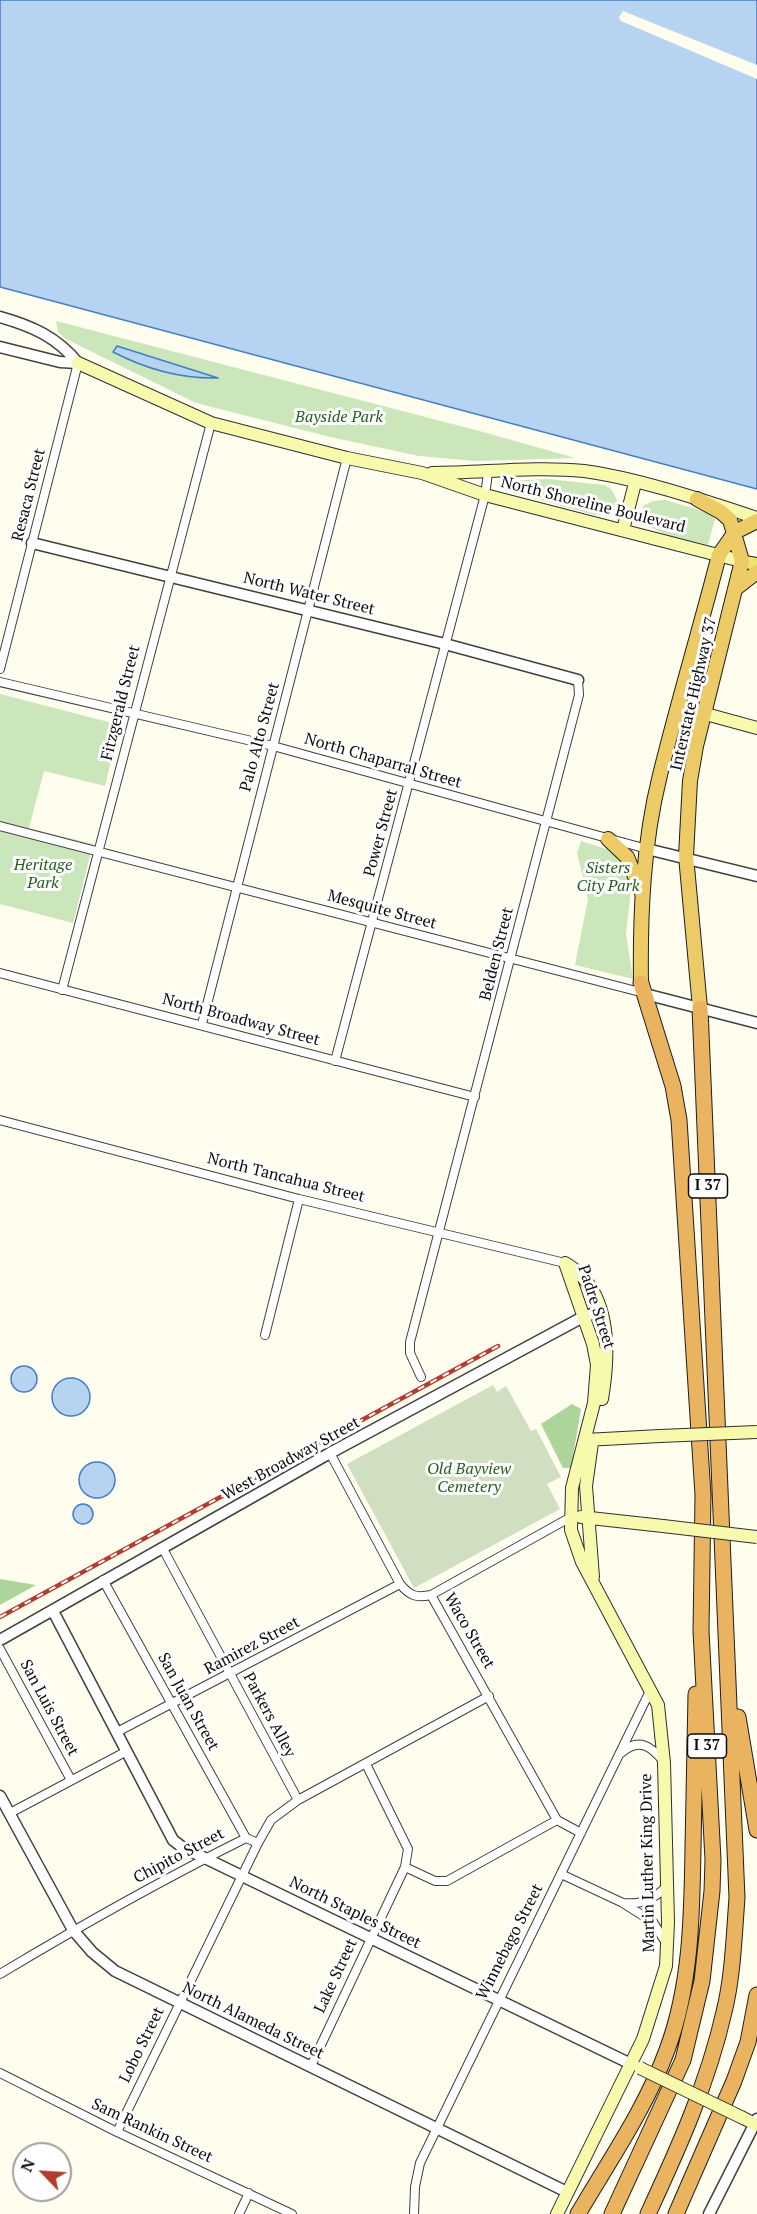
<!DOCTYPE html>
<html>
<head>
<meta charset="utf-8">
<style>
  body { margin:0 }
  #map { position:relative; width:757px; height:2214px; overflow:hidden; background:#fefdee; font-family:"PT Serif",serif }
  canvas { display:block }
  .north { position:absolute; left:12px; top:2142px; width:60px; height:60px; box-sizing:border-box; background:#fff; border:2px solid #9e9e9e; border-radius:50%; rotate:295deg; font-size:16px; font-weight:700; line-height:24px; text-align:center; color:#0d0d0d }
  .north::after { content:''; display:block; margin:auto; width:21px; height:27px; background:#b33b2f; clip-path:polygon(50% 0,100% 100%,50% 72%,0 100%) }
</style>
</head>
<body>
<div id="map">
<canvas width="757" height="2214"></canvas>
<div class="north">N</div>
</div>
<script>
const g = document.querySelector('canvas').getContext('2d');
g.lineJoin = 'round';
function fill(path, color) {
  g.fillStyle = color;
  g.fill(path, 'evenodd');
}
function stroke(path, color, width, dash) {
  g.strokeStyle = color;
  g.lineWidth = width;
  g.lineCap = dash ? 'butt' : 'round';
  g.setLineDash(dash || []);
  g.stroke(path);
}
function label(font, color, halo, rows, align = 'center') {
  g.font = font + ' "PT Serif",serif';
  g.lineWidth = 6;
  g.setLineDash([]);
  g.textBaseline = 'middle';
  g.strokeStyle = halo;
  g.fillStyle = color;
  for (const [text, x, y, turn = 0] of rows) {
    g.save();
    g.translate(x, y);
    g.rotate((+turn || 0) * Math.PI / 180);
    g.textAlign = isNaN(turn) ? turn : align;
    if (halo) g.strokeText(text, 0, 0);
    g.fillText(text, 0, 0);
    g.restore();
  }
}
const green = new Path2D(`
  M 56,321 L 487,433 L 575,458 L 476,461 L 419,456 L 330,437 L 196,403 L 66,339 L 58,332 Z
  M 548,479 L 604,485 L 611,489 L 618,502 L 609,512 L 595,515 L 504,490 L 505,481 Z
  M 665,500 L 716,515 L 708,545 C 688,539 650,536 640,515 L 644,505 L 653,501 Z
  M 0,694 L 120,725 L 105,786 L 44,771 L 29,828 L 93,844 L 73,923 L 0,904 Z
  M 581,841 L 609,850 L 620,856 L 632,879 L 626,934 L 633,979 L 575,965 L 588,899 L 577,853 Z`);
const forest = new Path2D(`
  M 572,1404 L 581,1409 L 571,1468 L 563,1468 L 541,1424 Z
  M 0,1579 L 36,1585 L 0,1605 Z`);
const cemetery = new Path2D(`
  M 493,1385 L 497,1392 L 506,1386 L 531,1431 L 536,1429 L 561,1477 L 547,1484 L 560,1509 L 414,1588 L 347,1464 Z`);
const water = new Path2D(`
  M 0,0 L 757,0 L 757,489 L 0,287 Z
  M 117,346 L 218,378 C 180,379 146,369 113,352 Z
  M11 1379a13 13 0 1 1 26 0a13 13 0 1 1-26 0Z
  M52 1397a19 19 0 1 1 38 0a19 19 0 1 1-38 0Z
  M79 1480a18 18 0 1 1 36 0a18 18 0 1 1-36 0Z
  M73 1514a10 10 0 1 1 20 0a10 10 0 1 1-20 0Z`);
const pier = new Path2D(`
  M 623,11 L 757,65 L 757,79 L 621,21 L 619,17 Z`);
const minor = new Path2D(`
  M 0,669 L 78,363
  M 0,682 L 273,746 L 647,849
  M 0,826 L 644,993
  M 0,973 L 475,1097
  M 62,990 L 211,423
  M 202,1024 L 347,458
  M 335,1061 L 485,495 L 488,473
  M 0,1120 L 299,1199 L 565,1263
  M 265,1335 L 299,1199
  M 421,1377 L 410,1353 L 410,1342 L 579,695 L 578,680
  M 330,1453 L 400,1584 C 410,1596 416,1598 431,1595 L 571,1517
  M 163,1549 L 298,1800
  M 103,1580 L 246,1838
  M 431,1595 L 557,1820 L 581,1833
  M 0,1649 L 71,1780
  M 117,1732 L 400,1584
  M 621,1753 C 639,1737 651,1746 664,1762
  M 366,1764 L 408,1849 L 405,1867
  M 10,1813 L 127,1751
  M 561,1874 L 623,1903
  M 666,1943 L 653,1922 L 623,1903 C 642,1905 654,1899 667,1886
  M 0,1974 C 80,1926 162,1880 246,1838 L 258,1843 L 271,1820 L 298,1800 L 489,1696
  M 311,2066 L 405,1867 L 435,1881 L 447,1881 L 557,1820
  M 0,2073 L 117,2132 L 292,2214
  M 117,2132 L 258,1843
  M 239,2214 L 249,2193
  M 414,2214 L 415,2187 L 420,2163 L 651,1689`);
const tertiary = new Path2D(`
  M 0,317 C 32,326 57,337 78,363
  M 0,347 L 60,362 L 78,363
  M 32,543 L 445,644 L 578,680
  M 647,849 L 757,876
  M 649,995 L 757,1023
  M 53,1611 L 173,1840 L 182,1847 L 631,2064
  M 0,1640 L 330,1453 L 583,1317 L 601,1311
  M 0,1796 L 73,1930 L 92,1952 L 115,1971 L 567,2192
  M 709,2214 L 757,2119`);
const secondary = new Path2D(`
  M 78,363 L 211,423 L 347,458 L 422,473 L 485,495 L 745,562
  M 432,473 C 482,473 534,466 584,471 C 637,478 705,501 757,518
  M 623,530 L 635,483
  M 680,707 L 757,728
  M 565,1263 C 612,1290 610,1352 602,1399
  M 585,1440 L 660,1436
  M 592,1443 L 586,1486 L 593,1577
  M 581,1517 L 663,1526
  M 743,2118 L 757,2125
  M 557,2214 L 643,2039 L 666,1966 L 668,1922 L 664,1763 L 658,1705 L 582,1562 L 571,1530 L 572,1488 L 594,1403 L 597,1365 L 593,1344 L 565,1263`);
const primary = new Path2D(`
  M 745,562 L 757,564`);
const trunk = new Path2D(`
  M 697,499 L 721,512 L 730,520 L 742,561 L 696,746 L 690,781 L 686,856 L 700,1008
  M 735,589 L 757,572
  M 608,839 L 627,857 L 641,891
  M 641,983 C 640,914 643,843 660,775 C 678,702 700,629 719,555 L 735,532 L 757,521`);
const motorway = new Path2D(`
  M 738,1717 L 757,1830
  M 578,2214 C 609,2161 646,2108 667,2050 C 691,1986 692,1916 693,1848 C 694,1797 695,1745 696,1694
  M 612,2214 L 683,2060 L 702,1981 L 712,1891 L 713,1860 L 701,1631 L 703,1495 L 679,1120 L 673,1086 L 641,983
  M 648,2214 C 678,2149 708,2083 724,2012 C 733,1976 734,1936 737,1898 L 700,1008
  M 676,2214 L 734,2081 L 748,2042 L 757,1995`);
const rail = new Path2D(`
  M 0,1617 L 498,1346`);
const secondaryBridge = new Path2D(`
  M 660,1436 L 757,1432
  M 663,1526 L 757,1537
  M 640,2068 L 743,2118`);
const shields = [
  [708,1186,39],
  [707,1746,39]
];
const shieldNames = [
  ["I 37",708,1186],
  ["I 37",707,1746]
];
const parkNames = [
  ["Bayside Park",339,417],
  ["Heritage",43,865],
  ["Park",43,883],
  ["Sisters",608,868],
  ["City Park",608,886],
  ["Old Bayview",469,1469],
  ["Cemetery",469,1487]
];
const streetNames = [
  ["Resaca Street",29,495,-76],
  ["North Shoreline Boulevard",593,505,14],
  ["North Water Street",309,594,14],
  ["Interstate Highway 37",694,694,-77],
  ["Fitzgerald Street",121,703,-76],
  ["Palo Alto Street",260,737,-75],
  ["North Chaparral Street",383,761,16],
  ["Power Street",381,833,-75],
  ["Mesquite Street",382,910,15],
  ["Belden Street",497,954,-76],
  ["North Broadway Street",241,1020,15],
  ["North Tancahua Street",286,1178,14],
  ["Padre Street",596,1307,72],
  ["West Broadway Street",291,1459,-29],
  ["Waco Street",469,1631,60],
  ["Ramirez Street",252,1646,-28],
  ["San Juan Street",188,1702,61],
  ["San Luis Street",49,1708,62],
  ["Parkers Alley",269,1715,62],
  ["Chipito Street",179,1856,-28],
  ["Martin Luther King Drive",648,1863,-91],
  ["North Staples Street",355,1913,26],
  ["Winnebago Street",510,1942,-63],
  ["Lake Street",336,1976,-65],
  ["North Alameda Street",253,2021,26],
  ["Lobo Street",142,2045,-64],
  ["Sam Rankin Street",152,2131,25]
];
fill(green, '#cae6ba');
fill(forest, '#add59a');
fill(cemetery, '#d0dec1');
fill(water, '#b6d3f2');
stroke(water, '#427ec4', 1.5);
fill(pier, '#fefdee');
stroke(minor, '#404040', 10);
stroke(tertiary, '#404040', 13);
stroke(secondary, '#2f2f2f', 14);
stroke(primary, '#1e1e1e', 14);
stroke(trunk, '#1e1e1e', 16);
stroke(motorway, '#1e1e1e', 17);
stroke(minor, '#fff', 8);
stroke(tertiary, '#fff', 10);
stroke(secondary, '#f7f9ad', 12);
stroke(primary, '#efe26d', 12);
stroke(trunk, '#ecca66', 14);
stroke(motorway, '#eab360', 15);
stroke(rail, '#b33b2f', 4.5);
stroke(rail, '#fff', 2, [7]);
stroke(secondaryBridge, '#2f2f2f', 14, []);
stroke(secondaryBridge, '#f7f9ad', 12);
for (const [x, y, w] of shields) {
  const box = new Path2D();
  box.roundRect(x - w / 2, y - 12, w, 24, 4.5);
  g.fillStyle = '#fff';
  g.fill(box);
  stroke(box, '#0d0d0d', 1.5);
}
label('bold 15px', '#0d0d0d', null, shieldNames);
label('italic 16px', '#266022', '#fff', parkNames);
label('16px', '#0d0d0d', '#fff', streetNames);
</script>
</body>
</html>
